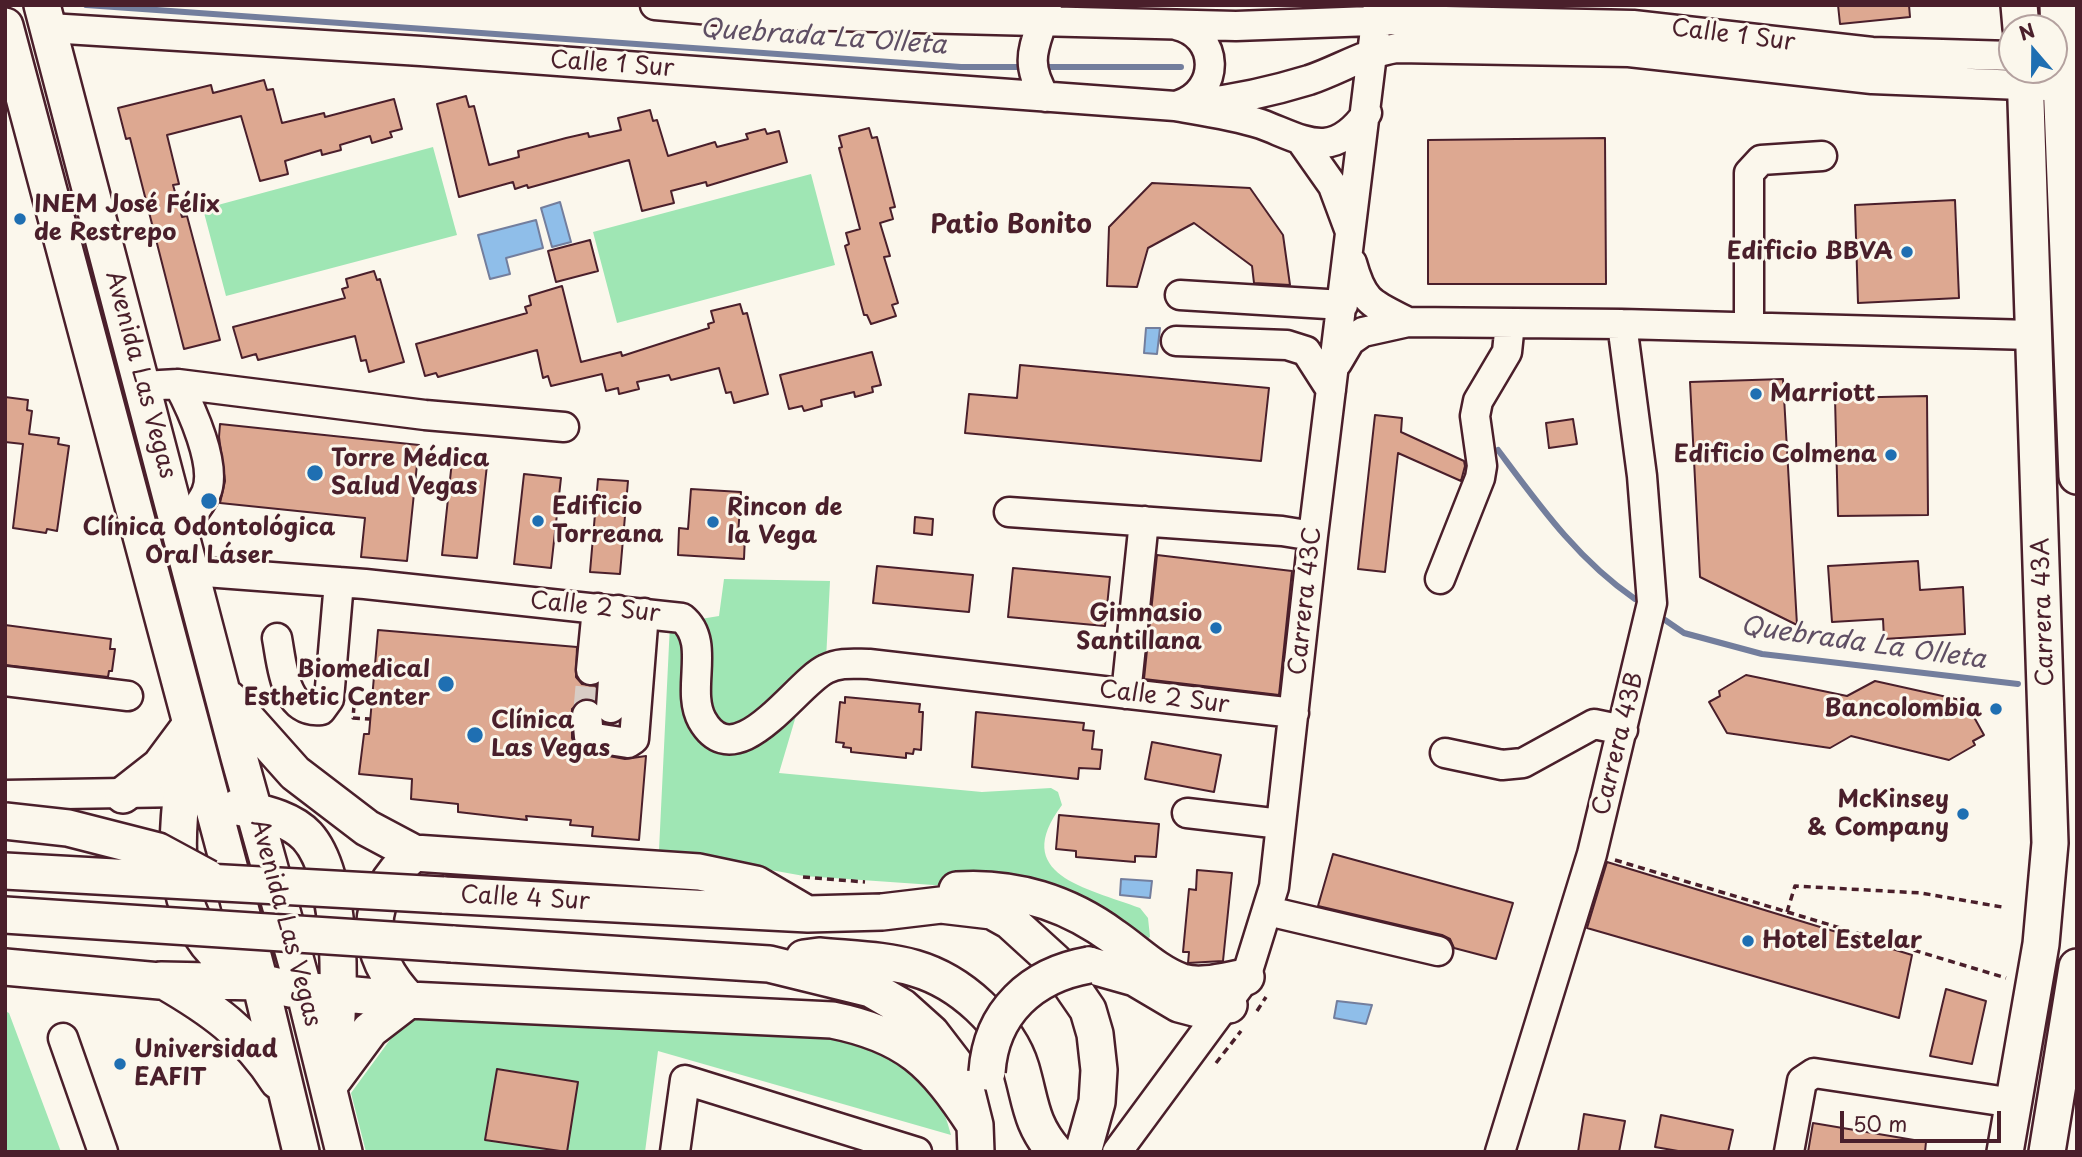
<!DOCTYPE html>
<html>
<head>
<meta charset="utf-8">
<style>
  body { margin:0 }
  #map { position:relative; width:2082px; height:1157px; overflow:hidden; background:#fbf7ec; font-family:"Playpen Sans",sans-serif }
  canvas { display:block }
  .frame { position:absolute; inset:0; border:7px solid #4a1f2b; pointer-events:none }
  .north { position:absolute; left:1998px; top:14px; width:70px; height:70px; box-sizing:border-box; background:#fbf7ec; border:2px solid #b4a19f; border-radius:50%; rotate:340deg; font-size:19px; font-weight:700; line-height:28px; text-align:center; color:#4a1f2b }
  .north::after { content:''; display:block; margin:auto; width:24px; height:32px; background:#1f6fb2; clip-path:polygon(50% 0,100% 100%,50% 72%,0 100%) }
  .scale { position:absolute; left:1840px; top:1111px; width:161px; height:32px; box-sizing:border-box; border:4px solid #4a1f2b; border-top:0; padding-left:9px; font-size:21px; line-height:24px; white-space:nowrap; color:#4a1f2b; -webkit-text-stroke:5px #fbf7ec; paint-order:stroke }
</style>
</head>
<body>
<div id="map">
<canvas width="2082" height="1157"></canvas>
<div class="frame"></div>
<div class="north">N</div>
<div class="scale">50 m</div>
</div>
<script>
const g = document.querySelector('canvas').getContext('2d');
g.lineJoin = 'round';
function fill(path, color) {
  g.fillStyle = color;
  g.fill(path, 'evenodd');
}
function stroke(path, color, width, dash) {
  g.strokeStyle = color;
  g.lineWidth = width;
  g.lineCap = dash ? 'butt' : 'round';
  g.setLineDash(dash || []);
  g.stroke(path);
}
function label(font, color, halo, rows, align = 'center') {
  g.font = font + ' "Playpen Sans",sans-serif';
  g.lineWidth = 6;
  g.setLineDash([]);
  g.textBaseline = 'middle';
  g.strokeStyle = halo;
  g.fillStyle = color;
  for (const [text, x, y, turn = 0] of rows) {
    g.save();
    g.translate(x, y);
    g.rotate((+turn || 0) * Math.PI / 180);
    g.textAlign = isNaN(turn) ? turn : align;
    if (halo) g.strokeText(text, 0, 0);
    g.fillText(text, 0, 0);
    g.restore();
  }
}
const green = new Path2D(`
  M 433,147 L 457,235 L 226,296 L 203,209 Z
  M 811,174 L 835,265 L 617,323 L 593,232 Z
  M 724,579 L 830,581 L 826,660 L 809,672 L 779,773 L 982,792 L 1051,788 L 1058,792 L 1062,805 C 1009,875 1087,888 1140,908 L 1148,918 L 1150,937 L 1142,942 L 962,887 L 804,876 L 659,850 L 670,624 L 719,616 Z
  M 5,1011 L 9,1013 L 61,1152 L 5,1152 Z
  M 437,1012 L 841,1040 C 900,1051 936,1074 951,1135 L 658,1051 L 645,1152 L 366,1152 L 351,1093 L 403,1022 Z`);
const water = new Path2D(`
  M 560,202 L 571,242 L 552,247 L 541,208 Z
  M 536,220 L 543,248 L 506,258 L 510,274 L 490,279 L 478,235 Z
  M 1146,328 L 1160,328 L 1157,354 L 1144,353 Z
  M 1121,879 L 1152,881 L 1150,898 L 1120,895 Z
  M 1337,1001 L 1372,1005 L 1366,1024 L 1334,1018 Z`);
const stream = new Path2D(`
  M 86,5 L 961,67 L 1027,67
  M 1041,67 L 1181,67
  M 1498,450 C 1539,505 1578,560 1635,599
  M 1665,620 L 1684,633 L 1762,654 L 2018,684`);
const building = new Path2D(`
  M 1838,5 L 1909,5 L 1910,17 L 1840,24 Z
  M 264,80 L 267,90 L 273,89 L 282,123 L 324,113 L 325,117 L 394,99 L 402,129 L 390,132 L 392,137 L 372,143 L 370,136 L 340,145 L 341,150 L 322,155 L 321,150 L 285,161 L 288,174 L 260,181 L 241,116 L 167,135 L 179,184 L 173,185 L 182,217 L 187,216 L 220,340 L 184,349 L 130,138 L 126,139 L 118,108 L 211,85 L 213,93 Z
  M 466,96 L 469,107 L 474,106 L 489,165 L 519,157 L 518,151 L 566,138 L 588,133 L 589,137 L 621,130 L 618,118 L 650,110 L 653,121 L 657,120 L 668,156 L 715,142 L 717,147 L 748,139 L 746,134 L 765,129 L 767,134 L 779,131 L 787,162 L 707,186 L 706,182 L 671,191 L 674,203 L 642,211 L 629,160 L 528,188 L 527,185 L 515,189 L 513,182 L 459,197 L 437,104 Z
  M 869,128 L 872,138 L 877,137 L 895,207 L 890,208 L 893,219 L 880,223 L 890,256 L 884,257 L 898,303 L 892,305 L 896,316 L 871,324 L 867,315 L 864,315 L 845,246 L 849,244 L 846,233 L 860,229 L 839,148 L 842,147 L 839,136 Z
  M 1605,138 L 1606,284 L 1428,284 L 1428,140 Z
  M 1152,183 L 1250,188 L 1283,235 L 1290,285 L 1254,283 L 1252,266 L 1194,223 L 1148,248 L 1137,287 L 1107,286 L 1109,227 Z
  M 1955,200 L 1959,298 L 1858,303 L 1855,205 Z
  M 590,240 L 598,271 L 556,282 L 548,251 Z
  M 374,271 L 377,280 L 380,279 L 404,362 L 369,372 L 366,360 L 361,361 L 355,336 L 258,360 L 256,354 L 242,358 L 233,327 L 345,298 L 342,289 L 348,287 L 346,279 Z
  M 562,286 L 581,362 L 621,352 L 622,356 L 709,328 L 708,324 L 714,322 L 711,311 L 740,304 L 743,314 L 747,313 L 768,394 L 734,403 L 731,392 L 726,393 L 719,368 L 671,380 L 669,375 L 637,382 L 639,389 L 619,394 L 618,388 L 606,391 L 602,374 L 551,386 L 548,376 L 543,378 L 537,350 L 438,377 L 436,373 L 425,376 L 416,344 L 527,313 L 525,307 L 531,305 L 529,296 Z
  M 872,352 L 881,385 L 872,387 L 873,392 L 855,397 L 854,392 L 821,400 L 822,406 L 804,411 L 802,406 L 789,409 L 780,375 Z
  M 1020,365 L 1269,388 L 1261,461 L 965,433 L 969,394 L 1017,398 Z
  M 1783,379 L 1797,625 L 1700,577 L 1690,382 Z
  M 1927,396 L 1928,515 L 1838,516 L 1835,398 Z
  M 5,397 L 28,400 L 27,410 L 32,411 L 29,434 L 59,438 L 58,444 L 69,446 L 57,531 L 47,529 L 46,533 L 13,528 L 23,444 L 5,442 Z
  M 1375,415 L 1402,418 L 1401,432 L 1464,461 L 1465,466 L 1461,481 L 1398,453 L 1385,572 L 1358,569 Z
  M 1573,419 L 1577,444 L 1549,448 L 1546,423 Z
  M 220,424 L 419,445 L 407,561 L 361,557 L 365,518 L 220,503 L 225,481 L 219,437 Z
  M 452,461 L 487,465 L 477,558 L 442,555 Z
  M 524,474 L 561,478 L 551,568 L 514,564 Z
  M 598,479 L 628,481 L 620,574 L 590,572 Z
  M 691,489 L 741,492 L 738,535 L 745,535 L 744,559 L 678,555 L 679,528 L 688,529 Z
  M 915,517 L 933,519 L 932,535 L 914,533 Z
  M 1157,555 L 1292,571 L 1279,695 L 1144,679 Z
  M 1918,561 L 1920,590 L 1963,587 L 1965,634 L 1884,639 L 1883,619 L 1832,622 L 1828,566 Z
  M 877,566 L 973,575 L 969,612 L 873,603 Z
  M 1013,568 L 1110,577 L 1105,626 L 1008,617 Z
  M 5,625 L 111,639 L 110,649 L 115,649 L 112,671 L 109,671 L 108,677 L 5,665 Z
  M 378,630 L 577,647 L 576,677 L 582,684 L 596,686 L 595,701 L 585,699 L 572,709 L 572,738 L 577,750 L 625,759 L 646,756 L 639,840 L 592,836 L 593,827 L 570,825 L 571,820 L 526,816 L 527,820 L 458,812 L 458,804 L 411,799 L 412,779 L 359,774 L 364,734 L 369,734 Z
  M 1746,675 L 1847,696 L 1875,681 L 1965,701 L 1984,735 L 1973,741 L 1975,745 L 1949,760 L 1851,736 L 1830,748 L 1727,733 L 1709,702 L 1720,696 L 1719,691 Z
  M 845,697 L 920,704 L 919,712 L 923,712 L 921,750 L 914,749 L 913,754 L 906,753 L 906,758 L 851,752 L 851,748 L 843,747 L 844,743 L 836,742 L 840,702 L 845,703 Z
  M 976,712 L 1084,723 L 1083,730 L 1094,731 L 1092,749 L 1102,750 L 1100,769 L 1079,768 L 1078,779 L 972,767 Z
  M 1152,742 L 1221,755 L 1214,792 L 1145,779 Z
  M 1059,815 L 1159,824 L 1156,857 L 1135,856 L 1135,862 L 1076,857 L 1076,851 L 1056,849 Z
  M 1333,854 L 1513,903 L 1496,959 L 1454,948 L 1450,939 L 1442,935 L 1318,906 Z
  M 1607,862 L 1912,955 L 1899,1018 L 1587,928 Z
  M 1197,870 L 1232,873 L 1223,961 L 1188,963 L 1189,952 L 1183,952 L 1189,889 L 1196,890 Z
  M 1946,989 L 1986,1001 L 1972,1064 L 1930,1056 Z
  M 497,1069 L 578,1082 L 567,1152 L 485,1140 Z
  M 1584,1114 L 1625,1121 L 1619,1152 L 1578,1152 Z
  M 1661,1115 L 1733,1130 L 1728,1152 L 1684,1152 L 1655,1147 Z
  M 1813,1123 L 1926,1142 L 1925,1152 L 1808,1152 Z`);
const minorTunnel = new Path2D(`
  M 587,715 L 591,670`);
const path = new Path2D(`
  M 354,706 L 353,718 L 370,719
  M 1615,860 L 2006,978
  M 803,877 L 865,882
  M 1787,912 L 1795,886 L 1921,893 L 2002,907
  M 1257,1011 L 1266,997
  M 1216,1063 L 1241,1031`);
const minor = new Path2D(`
  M 655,5 L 756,14 L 1236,26 L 1398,20 L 1633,25 L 1872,52 L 2012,56
  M 1176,25 C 1220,35 1221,91 1179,105
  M 49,28 L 421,51 L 1175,106 C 1204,111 1233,115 1261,124 C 1304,140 1332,162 1367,113
  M 1045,97 C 1021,57 1038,44 1047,5
  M 1201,103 C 1238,99 1273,91 1309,80 C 1339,70 1364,53 1397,48 L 1629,52 L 1872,79 L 2046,86
  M 1302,142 L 1333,186 L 1349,229
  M 1352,263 C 1363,303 1372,304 1408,322
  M 1180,295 L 1343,305
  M 1749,327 L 1749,173 L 1761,160 L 1822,156
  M 1176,341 L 1287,345 L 1306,351 L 1331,390
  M 1337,363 L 1350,341 L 1363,332 L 1408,322 L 1622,324 L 2032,335
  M 178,384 C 191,408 218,466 206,493 C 200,506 189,518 181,530
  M 143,386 L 178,384 L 425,415 L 564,427
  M 1009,512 L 1282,531 L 1313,536
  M 192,571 L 365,584 L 682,618 C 712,642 685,689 702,720 C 736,780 796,683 826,669 C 840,662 854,664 869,664 L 1294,713
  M 1440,579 L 1480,478 L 1482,466 L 1475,416 L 1478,401 L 1507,352 L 1510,323
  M 277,638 C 282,664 284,714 321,710 L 329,699 L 339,582
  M 591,670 L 597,608
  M 5,681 L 128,696
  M 1126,694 L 1144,521
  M 611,708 L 618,610
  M 587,715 L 589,737 L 628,743 L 634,739 L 644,613
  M 1445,753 L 1502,765 L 1523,763 L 1594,724 L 1623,730
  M 5,795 L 183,792
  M 1187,813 L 1281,824
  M 1268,911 L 1438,951
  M 63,1038 L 103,1152
  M 675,1152 L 685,1080 L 917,1152
  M 1117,1152 L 1246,977 L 1274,887 L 1313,536 L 1378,5
  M 1500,1152 L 1592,854 L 1652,603 L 1642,476 L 1622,324
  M 1789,1152 L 1802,1081 L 1814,1073 L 2014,1103`);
const major = new Path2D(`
  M 42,5 L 239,757 L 304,990 L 344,1152
  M 2019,5 L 2021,28
  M 2058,5 L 2077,476
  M 5,26 L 260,982 L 301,1152
  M 229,699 L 295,773 L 367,828 L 414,853 L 699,872 L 756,884 L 802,911
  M 188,744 C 179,817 160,907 225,962 C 234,970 247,975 258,981
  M 123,795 L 160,766 L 189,727
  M 238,807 C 262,813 290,818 307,836 C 347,880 340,1013 332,1069
  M 957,890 C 1014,886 1068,903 1114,937 C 1136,952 1156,973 1182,982 C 1202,988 1227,980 1246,977
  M 443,895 L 808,914 L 882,912 L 941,905 L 992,911 L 1010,921 L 1055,962 L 1088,1010 L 1095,1034 L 1099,1070 L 1097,1102 L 1083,1152
  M 452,944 L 769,964 L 871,989 L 902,1007 L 931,1033 L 954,1063 L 966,1089 L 975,1125 L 976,1152
  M 804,958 L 819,956 C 884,962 929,959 979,1006 C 997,1023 1014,1044 1021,1068 C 1031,1102 1030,1123 1055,1152
  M 1089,965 L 1135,978 L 1179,1004 L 1198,1009 L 1229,1005
  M 5,967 L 182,983
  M 161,980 L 260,982 L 290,989 L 409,1000 L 832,1020 C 907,1035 934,1062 975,1125
  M 164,981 C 211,1008 248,1034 278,1081
  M 409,1000 C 362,952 363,898 414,853
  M 333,1080 L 370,1030 L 409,1000
  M 2005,1152 L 2041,944 L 2050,843 L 2025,70
  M 2047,1152 L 2077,967`);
const majorBridge = new Path2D(`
  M 5,821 L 68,828 L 158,851 L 208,878
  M 5,871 L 443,895
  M 5,915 L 452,944
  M 987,1072 C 991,1012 1032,975 1089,965`);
const markers = [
  [20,219,7,"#1f6fb2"],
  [1907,252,7,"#1f6fb2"],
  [1756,394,7,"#1f6fb2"],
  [1891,455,7,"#1f6fb2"],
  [315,473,9,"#1f6fb2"],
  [209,501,9,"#1f6fb2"],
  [538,521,7,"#1f6fb2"],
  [713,522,7,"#1f6fb2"],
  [1216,628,7,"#1f6fb2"],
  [446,684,9,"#1f6fb2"],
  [1996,709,7,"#1f6fb2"],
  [475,735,9,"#1f6fb2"],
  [1963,814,7,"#1f6fb2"],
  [1748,941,7,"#1f6fb2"],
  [120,1064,7,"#1f6fb2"]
];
const streetNames = [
  ["Calle 1 Sur",1733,36,7],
  ["Calle 1 Sur",612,65,4],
  ["Avenida Las Vegas",140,375,75],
  ["Carrera 43C",1306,601,-84],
  ["Calle 2 Sur",595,608,6],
  ["Carrera 43A",2044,612,-92],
  ["Calle 2 Sur",1164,698,7],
  ["Carrera 43B",1619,744,-76],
  ["Calle 4 Sur",525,899,3],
  ["Avenida Las Vegas",285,923,75]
];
const poiNames = [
  ["INEM José Félix",34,205],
  ["de Restrepo",34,233],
  ["Edificio BBVA",1893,252,"right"],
  ["Marriott",1770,394],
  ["Edificio Colmena",1877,455,"right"],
  ["Torre Médica",331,459],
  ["Salud Vegas",331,487],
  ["Edificio",552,507],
  ["Torreana",552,535],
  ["Rincon de",727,508],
  ["la Vega",727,536],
  ["Clínica Odontológica",209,528,"center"],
  ["Oral Láser",209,556,"center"],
  ["Gimnasio",1202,614,"right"],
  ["Santillana",1202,642,"right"],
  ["Biomedical",430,670,"right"],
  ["Esthetic Center",430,698,"right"],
  ["Bancolombia",1982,709,"right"],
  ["Clínica",491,721],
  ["Las Vegas",491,749],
  ["McKinsey",1949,800,"right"],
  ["& Company",1949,828,"right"],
  ["Hotel Estelar",1762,941],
  ["Universidad",134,1050],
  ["EAFIT",134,1078]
];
const waterNames = [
  ["Quebrada La Olleta",823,38,4],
  ["Quebrada La Olleta",1863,644,8]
];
const neighbourhoodNames = [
  ["Patio Bonito",1011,226]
];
fill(green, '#9fe6b4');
fill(water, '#8fbee9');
stroke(water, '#737e9d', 2);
stroke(stream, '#737e9d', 6);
fill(building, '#dda891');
stroke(building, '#4a1f2b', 2);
stroke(minorTunnel, '#d8ccc5', 28, [28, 14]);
stroke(minor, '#4a1f2b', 33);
stroke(major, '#4a1f2b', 40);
stroke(path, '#4a1f2b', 3.5, [7, 5]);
stroke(minor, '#fbf7ec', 28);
stroke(major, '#fbf7ec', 35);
stroke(majorBridge, '#4a1f2b', 40, []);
stroke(majorBridge, '#fbf7ec', 35);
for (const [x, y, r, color] of markers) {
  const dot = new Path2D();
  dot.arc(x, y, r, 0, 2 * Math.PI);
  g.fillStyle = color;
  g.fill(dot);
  stroke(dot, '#fbf7ec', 2.5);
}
label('24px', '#4a1f2b', '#fbf7ec', streetNames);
label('bold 24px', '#4a1f2b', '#fbf7ec', poiNames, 'left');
label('italic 26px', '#5f4f64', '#fbf7ec', waterNames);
label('bold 26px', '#4a1f2b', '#fbf7ec', neighbourhoodNames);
</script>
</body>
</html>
